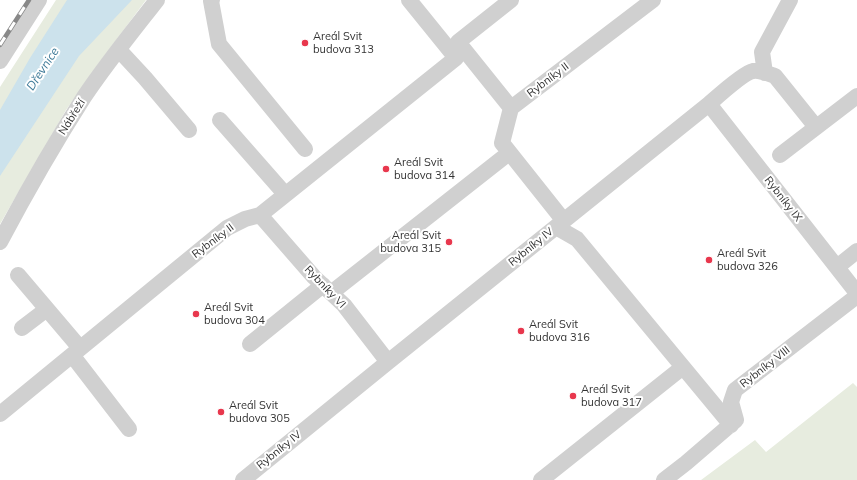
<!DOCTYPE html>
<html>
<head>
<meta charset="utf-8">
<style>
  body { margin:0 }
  canvas { display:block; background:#fff }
</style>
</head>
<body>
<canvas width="857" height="480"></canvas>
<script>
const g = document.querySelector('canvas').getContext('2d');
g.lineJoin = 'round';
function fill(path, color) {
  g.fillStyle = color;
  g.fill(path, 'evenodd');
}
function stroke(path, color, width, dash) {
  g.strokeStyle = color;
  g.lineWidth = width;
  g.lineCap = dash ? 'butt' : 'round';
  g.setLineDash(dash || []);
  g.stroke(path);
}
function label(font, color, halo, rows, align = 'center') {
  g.font = font + ' Mulish,sans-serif';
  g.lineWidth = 4;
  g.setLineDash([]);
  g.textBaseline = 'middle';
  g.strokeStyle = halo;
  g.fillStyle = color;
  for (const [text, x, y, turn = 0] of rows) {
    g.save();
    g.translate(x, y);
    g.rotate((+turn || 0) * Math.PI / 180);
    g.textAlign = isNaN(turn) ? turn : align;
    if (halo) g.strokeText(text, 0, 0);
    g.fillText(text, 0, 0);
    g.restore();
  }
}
const green = new Path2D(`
  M 56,0 L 146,0 L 93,71 L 66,110 L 0,224 L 0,87 Z
  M 853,383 L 857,387 L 857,480 L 701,480 L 755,440 L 766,452 Z`);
const water = new Path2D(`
  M 67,0 L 132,0 L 79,56 L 0,176 L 0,110 L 30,58 Z`);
const minor = new Path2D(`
  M 212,0 L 211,1 L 219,44 L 305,149
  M 409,0 L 456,58
  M 458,42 L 511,108 L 653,0
  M 119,50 L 145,78 L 189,130
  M 0,61 L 39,0
  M 765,73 L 762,52 L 790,0
  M 709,104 L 857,293
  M 511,108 L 502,143 L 564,221
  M 220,120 L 285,194
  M 780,155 L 857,96
  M 260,215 L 314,277 L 344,305 L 388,362
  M 556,227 L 577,239 L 731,425
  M 0,242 C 26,193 54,144 84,97 C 106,64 132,32 157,0
  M 837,267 L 857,251
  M 18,275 L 80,348
  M 331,293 L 509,153
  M 22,328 L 47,309
  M 250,344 L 323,285
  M 72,355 L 129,429
  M 0,414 L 227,228 L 245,219 L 260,215 L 456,58 L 458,42 L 511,0
  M 243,480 L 388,362 L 709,104 C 717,97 743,73 753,71 C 759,70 769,74 775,76 L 816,127
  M 541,480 L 683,367
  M 664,480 L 686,463 L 736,420 L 731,402 L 735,390 L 857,296`);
const rail = new Path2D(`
  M 0,45 L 29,0`);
const markers = [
  [305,43,4,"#e8374d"],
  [386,169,4,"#e8374d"],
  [449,242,4,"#e8374d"],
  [709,260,4,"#e8374d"],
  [196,314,4,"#e8374d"],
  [521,331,4,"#e8374d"],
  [573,396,4,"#e8374d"],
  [221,412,4,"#e8374d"]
];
const poiNames = [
  ["Areál Svit",313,37],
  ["budova 313",313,50],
  ["Areál Svit",394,163],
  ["budova 314",394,176],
  ["Areál Svit",441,236,"right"],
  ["budova 315",441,249,"right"],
  ["Areál Svit",717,254],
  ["budova 326",717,267],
  ["Areál Svit",204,308],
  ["budova 304",204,321],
  ["Areál Svit",529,325],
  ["budova 316",529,338],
  ["Areál Svit",581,390],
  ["budova 317",581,403],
  ["Areál Svit",229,406],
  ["budova 305",229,419]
];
const streetNames = [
  ["Rybníky II",548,80,-37],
  ["Nábřeží",72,117,-58],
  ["Rybníky IX",783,199,52],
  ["Rybníky II",213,241,-37],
  ["Rybníky IV",531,247,-39],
  ["Rybníky VI",325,287,46],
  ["Rybníky VIII",765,367,-38],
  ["Rybníky IV",279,450,-39]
];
const waterNames = [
  ["Dřevnice",43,69,-57]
];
fill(green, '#e7ecdf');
fill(water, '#cce2ec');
stroke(minor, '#d0d0d0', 16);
stroke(rail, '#888', 4.5);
stroke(rail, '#fff', 3, [9]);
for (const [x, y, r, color] of markers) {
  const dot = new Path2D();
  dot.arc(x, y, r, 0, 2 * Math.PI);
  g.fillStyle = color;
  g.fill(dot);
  stroke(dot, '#fff', 1.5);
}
label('11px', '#333', '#fff', poiNames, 'left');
label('11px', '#333', '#fff', streetNames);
label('italic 12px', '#3e7a98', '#fff', waterNames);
</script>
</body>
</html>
